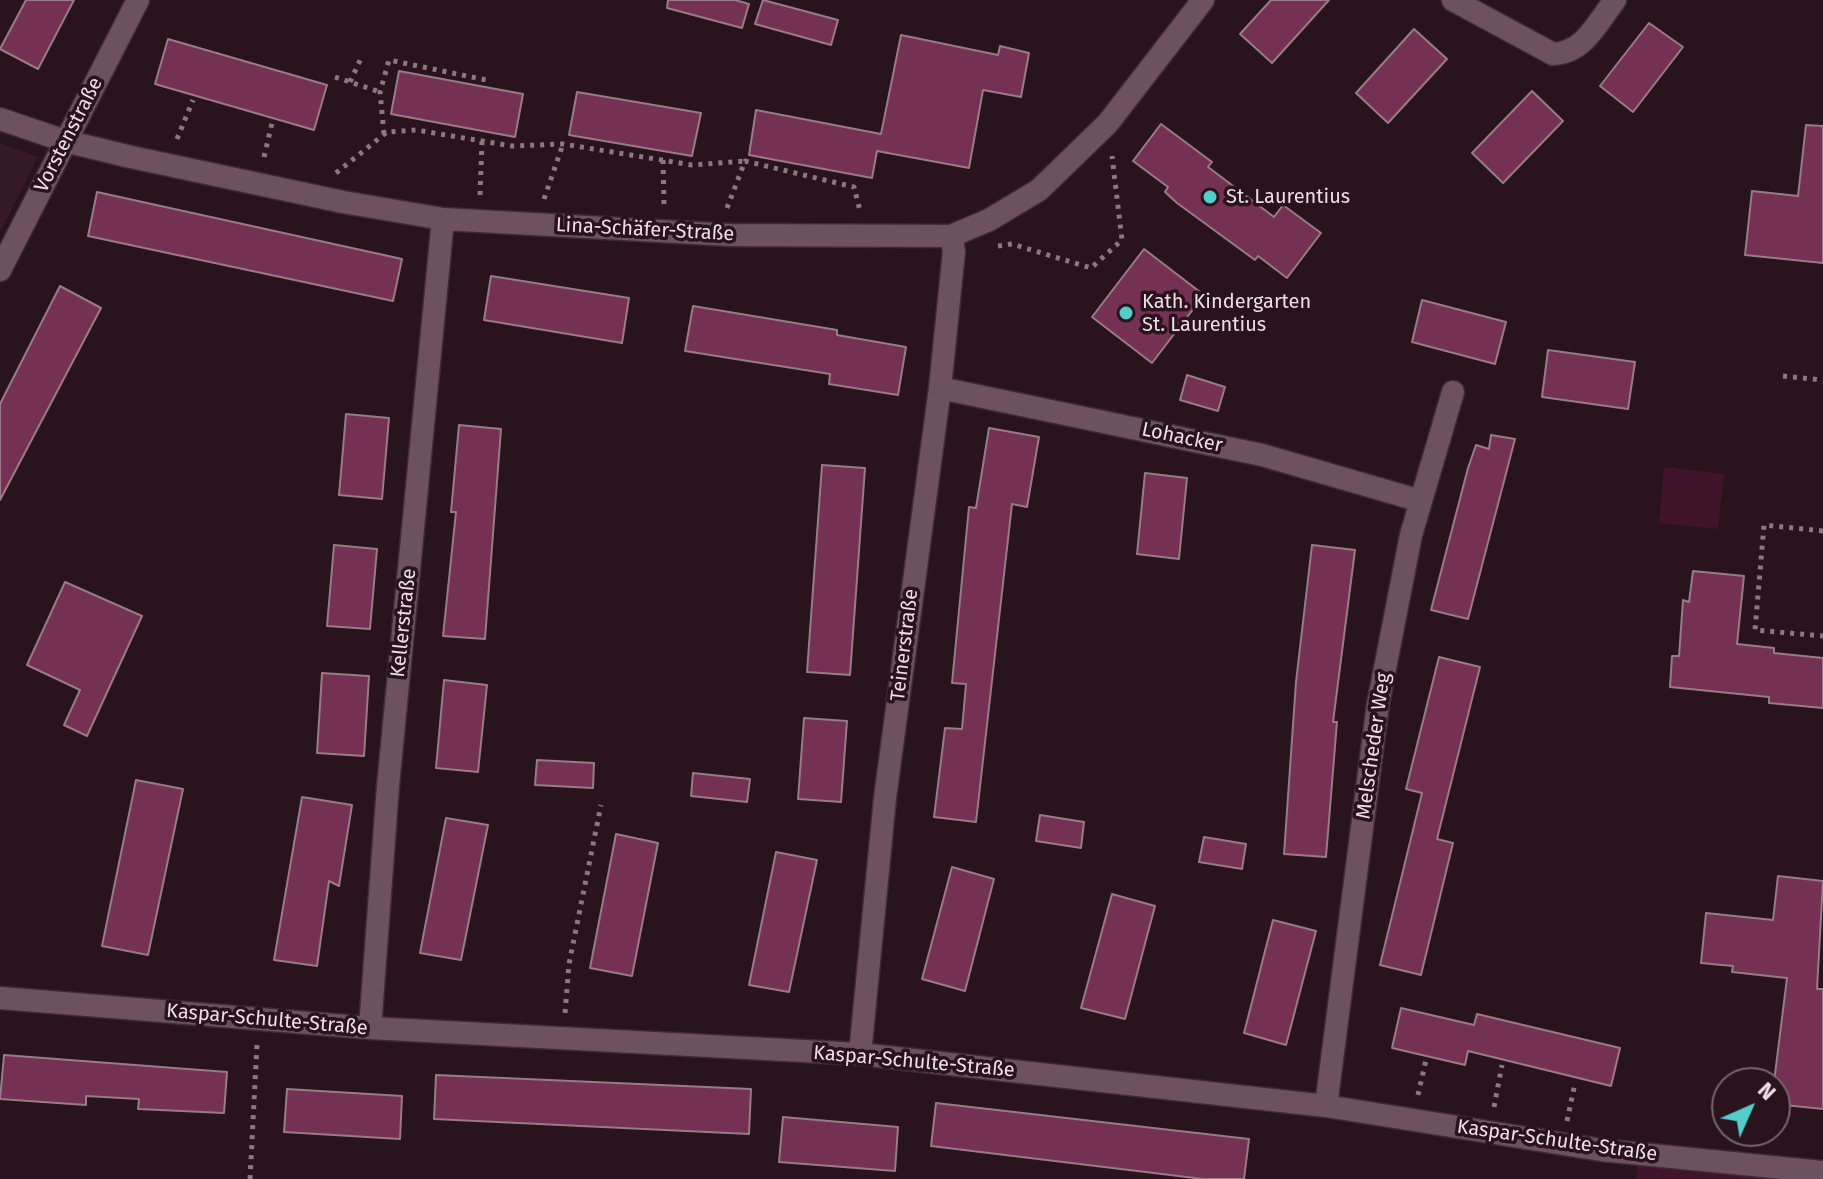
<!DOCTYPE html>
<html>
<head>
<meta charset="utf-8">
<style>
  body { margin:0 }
  #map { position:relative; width:1823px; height:1179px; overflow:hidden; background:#29131d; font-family:"Fira Sans",sans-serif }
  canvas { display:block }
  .north { position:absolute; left:1711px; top:1067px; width:80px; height:80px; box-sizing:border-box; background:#29131d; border:2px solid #78646d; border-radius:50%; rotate:45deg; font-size:22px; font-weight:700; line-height:32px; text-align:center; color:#eedde4 }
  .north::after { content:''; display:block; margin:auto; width:28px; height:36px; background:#53cdcb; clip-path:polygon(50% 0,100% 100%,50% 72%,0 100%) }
</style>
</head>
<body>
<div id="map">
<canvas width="1823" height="1179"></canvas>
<div class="north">N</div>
</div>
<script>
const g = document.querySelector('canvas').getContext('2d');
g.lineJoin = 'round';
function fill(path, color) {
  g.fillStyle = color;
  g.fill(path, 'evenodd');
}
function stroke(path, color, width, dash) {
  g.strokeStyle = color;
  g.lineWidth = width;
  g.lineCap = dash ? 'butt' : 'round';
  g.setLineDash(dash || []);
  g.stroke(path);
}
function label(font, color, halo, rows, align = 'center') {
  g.font = font + ' "Fira Sans",sans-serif';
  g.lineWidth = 7;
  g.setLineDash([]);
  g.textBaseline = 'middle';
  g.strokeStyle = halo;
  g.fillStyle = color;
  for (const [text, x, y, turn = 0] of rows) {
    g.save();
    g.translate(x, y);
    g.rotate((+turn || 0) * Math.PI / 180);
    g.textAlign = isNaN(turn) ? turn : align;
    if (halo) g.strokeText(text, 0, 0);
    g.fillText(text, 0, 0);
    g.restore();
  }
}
const built = new Path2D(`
  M 0,143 L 38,157 L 0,232 Z`);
const green = new Path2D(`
  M 1664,467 L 1724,474 L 1718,529 L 1659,523 Z
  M 1639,1155 L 1823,1179 L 1636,1179 Z`);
const building = new Path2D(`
  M 26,0 L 74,0 L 38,69 L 0,49 Z
  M 668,0 L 735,0 L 749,4 L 742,28 L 667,8 Z
  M 763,0 L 838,20 L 831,45 L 755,24 Z
  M 1271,0 L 1329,0 L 1272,63 L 1240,34 Z
  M 1649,23 L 1683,47 L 1633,112 L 1600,86 Z
  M 1414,29 L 1447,59 L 1388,123 L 1356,93 Z
  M 901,35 L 998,55 L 1000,46 L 1029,53 L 1021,97 L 983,90 L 969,168 L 877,151 L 872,178 L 749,155 L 756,110 L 881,134 Z
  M 168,39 L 327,85 L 314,130 L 155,84 Z
  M 399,71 L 523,94 L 515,137 L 391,114 Z
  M 1532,91 L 1563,121 L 1503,183 L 1472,153 Z
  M 577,92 L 701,113 L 692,156 L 569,135 Z
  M 1161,124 L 1212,162 L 1208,167 L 1274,217 L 1283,205 L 1321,233 L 1287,278 L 1258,256 L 1255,260 L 1177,203 L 1165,192 L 1168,187 L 1133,161 Z
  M 1806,125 L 1823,126 L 1823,263 L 1745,255 L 1752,191 L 1798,196 Z
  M 97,192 L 402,259 L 393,301 L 88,236 Z
  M 1144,249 L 1204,295 L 1152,363 L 1092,317 Z
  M 491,276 L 629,298 L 622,343 L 484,320 Z
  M 60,286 L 101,308 L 0,500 L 0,404 Z
  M 1422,300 L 1506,322 L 1495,364 L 1412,342 Z
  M 693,306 L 837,330 L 837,335 L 906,347 L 898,395 L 829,384 L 830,374 L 685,351 Z
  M 1548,350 L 1635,362 L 1628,409 L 1542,397 Z
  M 1187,375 L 1225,387 L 1218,411 L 1180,400 Z
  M 346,414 L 389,418 L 382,499 L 339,495 Z
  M 459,425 L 501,429 L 485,639 L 443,636 L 456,512 L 451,512 Z
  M 989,428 L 1039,437 L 1027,507 L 1012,504 L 976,822 L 934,817 L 945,728 L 962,729 L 966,684 L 952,683 L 969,507 L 976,508 Z
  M 1491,435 L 1515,439 L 1468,619 L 1431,610 L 1468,468 L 1476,445 L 1489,449 Z
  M 822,465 L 865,468 L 850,675 L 807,672 Z
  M 1145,473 L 1187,478 L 1179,559 L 1137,554 Z
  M 334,545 L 377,549 L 370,629 L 327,626 Z
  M 1312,545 L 1355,550 L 1333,722 L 1337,722 L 1326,857 L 1284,854 L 1296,682 Z
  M 1693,571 L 1744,576 L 1737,644 L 1774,648 L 1774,653 L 1823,658 L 1823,708 L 1769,703 L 1769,697 L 1670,687 L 1672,656 L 1679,656 L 1683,600 L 1689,602 Z
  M 65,582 L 142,616 L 87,736 L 64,725 L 80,690 L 27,665 Z
  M 1439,657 L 1480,667 L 1437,839 L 1453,843 L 1421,975 L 1380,965 L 1422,793 L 1406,789 Z
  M 322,673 L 369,676 L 364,756 L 317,753 Z
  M 444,680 L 487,685 L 478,772 L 436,768 Z
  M 804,718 L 847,721 L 841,802 L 798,799 Z
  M 537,760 L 594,763 L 593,788 L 535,785 Z
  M 693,773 L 750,779 L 747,802 L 691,796 Z
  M 136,780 L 183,789 L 148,955 L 102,946 Z
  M 302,797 L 352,805 L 339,886 L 329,881 L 317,966 L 274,960 Z
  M 1040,815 L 1084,822 L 1081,848 L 1036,841 Z
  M 446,818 L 488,825 L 461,960 L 420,953 Z
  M 616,834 L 658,843 L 632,976 L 590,968 Z
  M 1204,837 L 1246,844 L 1242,869 L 1199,862 Z
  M 776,852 L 817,860 L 789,992 L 749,985 Z
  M 952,867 L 994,879 L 965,991 L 922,979 Z
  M 1778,876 L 1823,881 L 1817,989 L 1823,989 L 1823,1109 L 1775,1104 L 1775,1074 L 1787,978 L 1732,972 L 1733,966 L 1701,963 L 1706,913 L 1773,920 Z
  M 1112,894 L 1155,906 L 1125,1019 L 1081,1008 Z
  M 1273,920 L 1316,931 L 1286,1045 L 1244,1033 Z
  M 1401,1008 L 1474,1025 L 1477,1014 L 1620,1048 L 1611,1086 L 1468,1051 L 1465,1065 L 1392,1048 Z
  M 4,1055 L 227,1072 L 224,1113 L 138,1109 L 139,1099 L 86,1096 L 86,1105 L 0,1099 Z
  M 436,1075 L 751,1089 L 749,1134 L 434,1119 Z
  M 287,1089 L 402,1096 L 400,1139 L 284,1132 Z
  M 936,1103 L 1249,1139 L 1244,1179 L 1203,1179 L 931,1146 Z
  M 783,1117 L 898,1127 L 895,1171 L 779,1162 Z`);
const path = new Path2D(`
  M 335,77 L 380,92
  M 350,82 L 362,56
  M 384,134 L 380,92 L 389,60 L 491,81
  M 177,139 L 193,100
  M 264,157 L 272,123
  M 663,160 L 664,205
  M 336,173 L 387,132 L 416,130 L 512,146 L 563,144 L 692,165 L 745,161
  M 480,195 L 482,141
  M 544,199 L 563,144
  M 727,208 L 745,161 L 854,187 L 860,211
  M 998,246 L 1012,244 L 1091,268 L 1122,240 L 1112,156
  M 1783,376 L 1823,380
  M 1823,531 L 1764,525 L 1755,630 L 1823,636
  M 565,1013 L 569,964 L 601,805
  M 1418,1095 L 1426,1060
  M 1494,1107 L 1502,1065
  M 1567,1121 L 1575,1083
  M 250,1179 L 257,1044`);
const minor = new Path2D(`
  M 1453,0 L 1553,54 C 1584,53 1597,23 1615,0
  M 0,119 L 65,141 L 131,157 L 343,202 L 443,219 L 731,235 L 951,236 L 989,220 L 1039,190 L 1108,123 L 1203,0
  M 0,270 L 138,0
  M 940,388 L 1262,455 L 1421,501
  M 0,998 L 370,1028 L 860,1054 L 1326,1106 L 1601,1150 L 1823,1172
  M 370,1028 L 388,786 L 443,219
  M 860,1054 L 885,798 L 940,388 L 954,251 L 951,236
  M 1326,1106 L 1378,704 L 1411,535 L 1453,392`);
const markers = [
  [1210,197,8,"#53cdcb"],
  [1126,313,8,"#53cdcb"]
];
const streetNames = [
  ["Vorstenstraße",69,135,-63],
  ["Lina-Schäfer-Straße",645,230,3],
  ["Lohacker",1182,438,12],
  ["Kellerstraße",404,623,-84],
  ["Teinerstraße",905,645,-83],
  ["Melscheder Weg",1374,746,-82],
  ["Kaspar-Schulte-Straße",267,1020,5],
  ["Kaspar-Schulte-Straße",914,1062,5],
  ["Kaspar-Schulte-Straße",1557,1141,8]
];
const poiNames = [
  ["St. Laurentius",1226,197],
  ["Kath. Kindergarten",1142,302],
  ["St. Laurentius",1142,325]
];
fill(built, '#371a28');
fill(green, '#40152b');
fill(building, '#753153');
stroke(building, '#987b87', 2);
stroke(minor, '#3c2d33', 25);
stroke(path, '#8c7881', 5, [4, 6]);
stroke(minor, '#6d525d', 22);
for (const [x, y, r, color] of markers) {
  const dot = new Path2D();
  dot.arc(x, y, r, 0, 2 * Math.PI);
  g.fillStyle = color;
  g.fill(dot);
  stroke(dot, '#29131d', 3);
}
label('20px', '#eedde4', '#29131d', streetNames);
label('20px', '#eedde4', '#29131d', poiNames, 'left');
</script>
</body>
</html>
